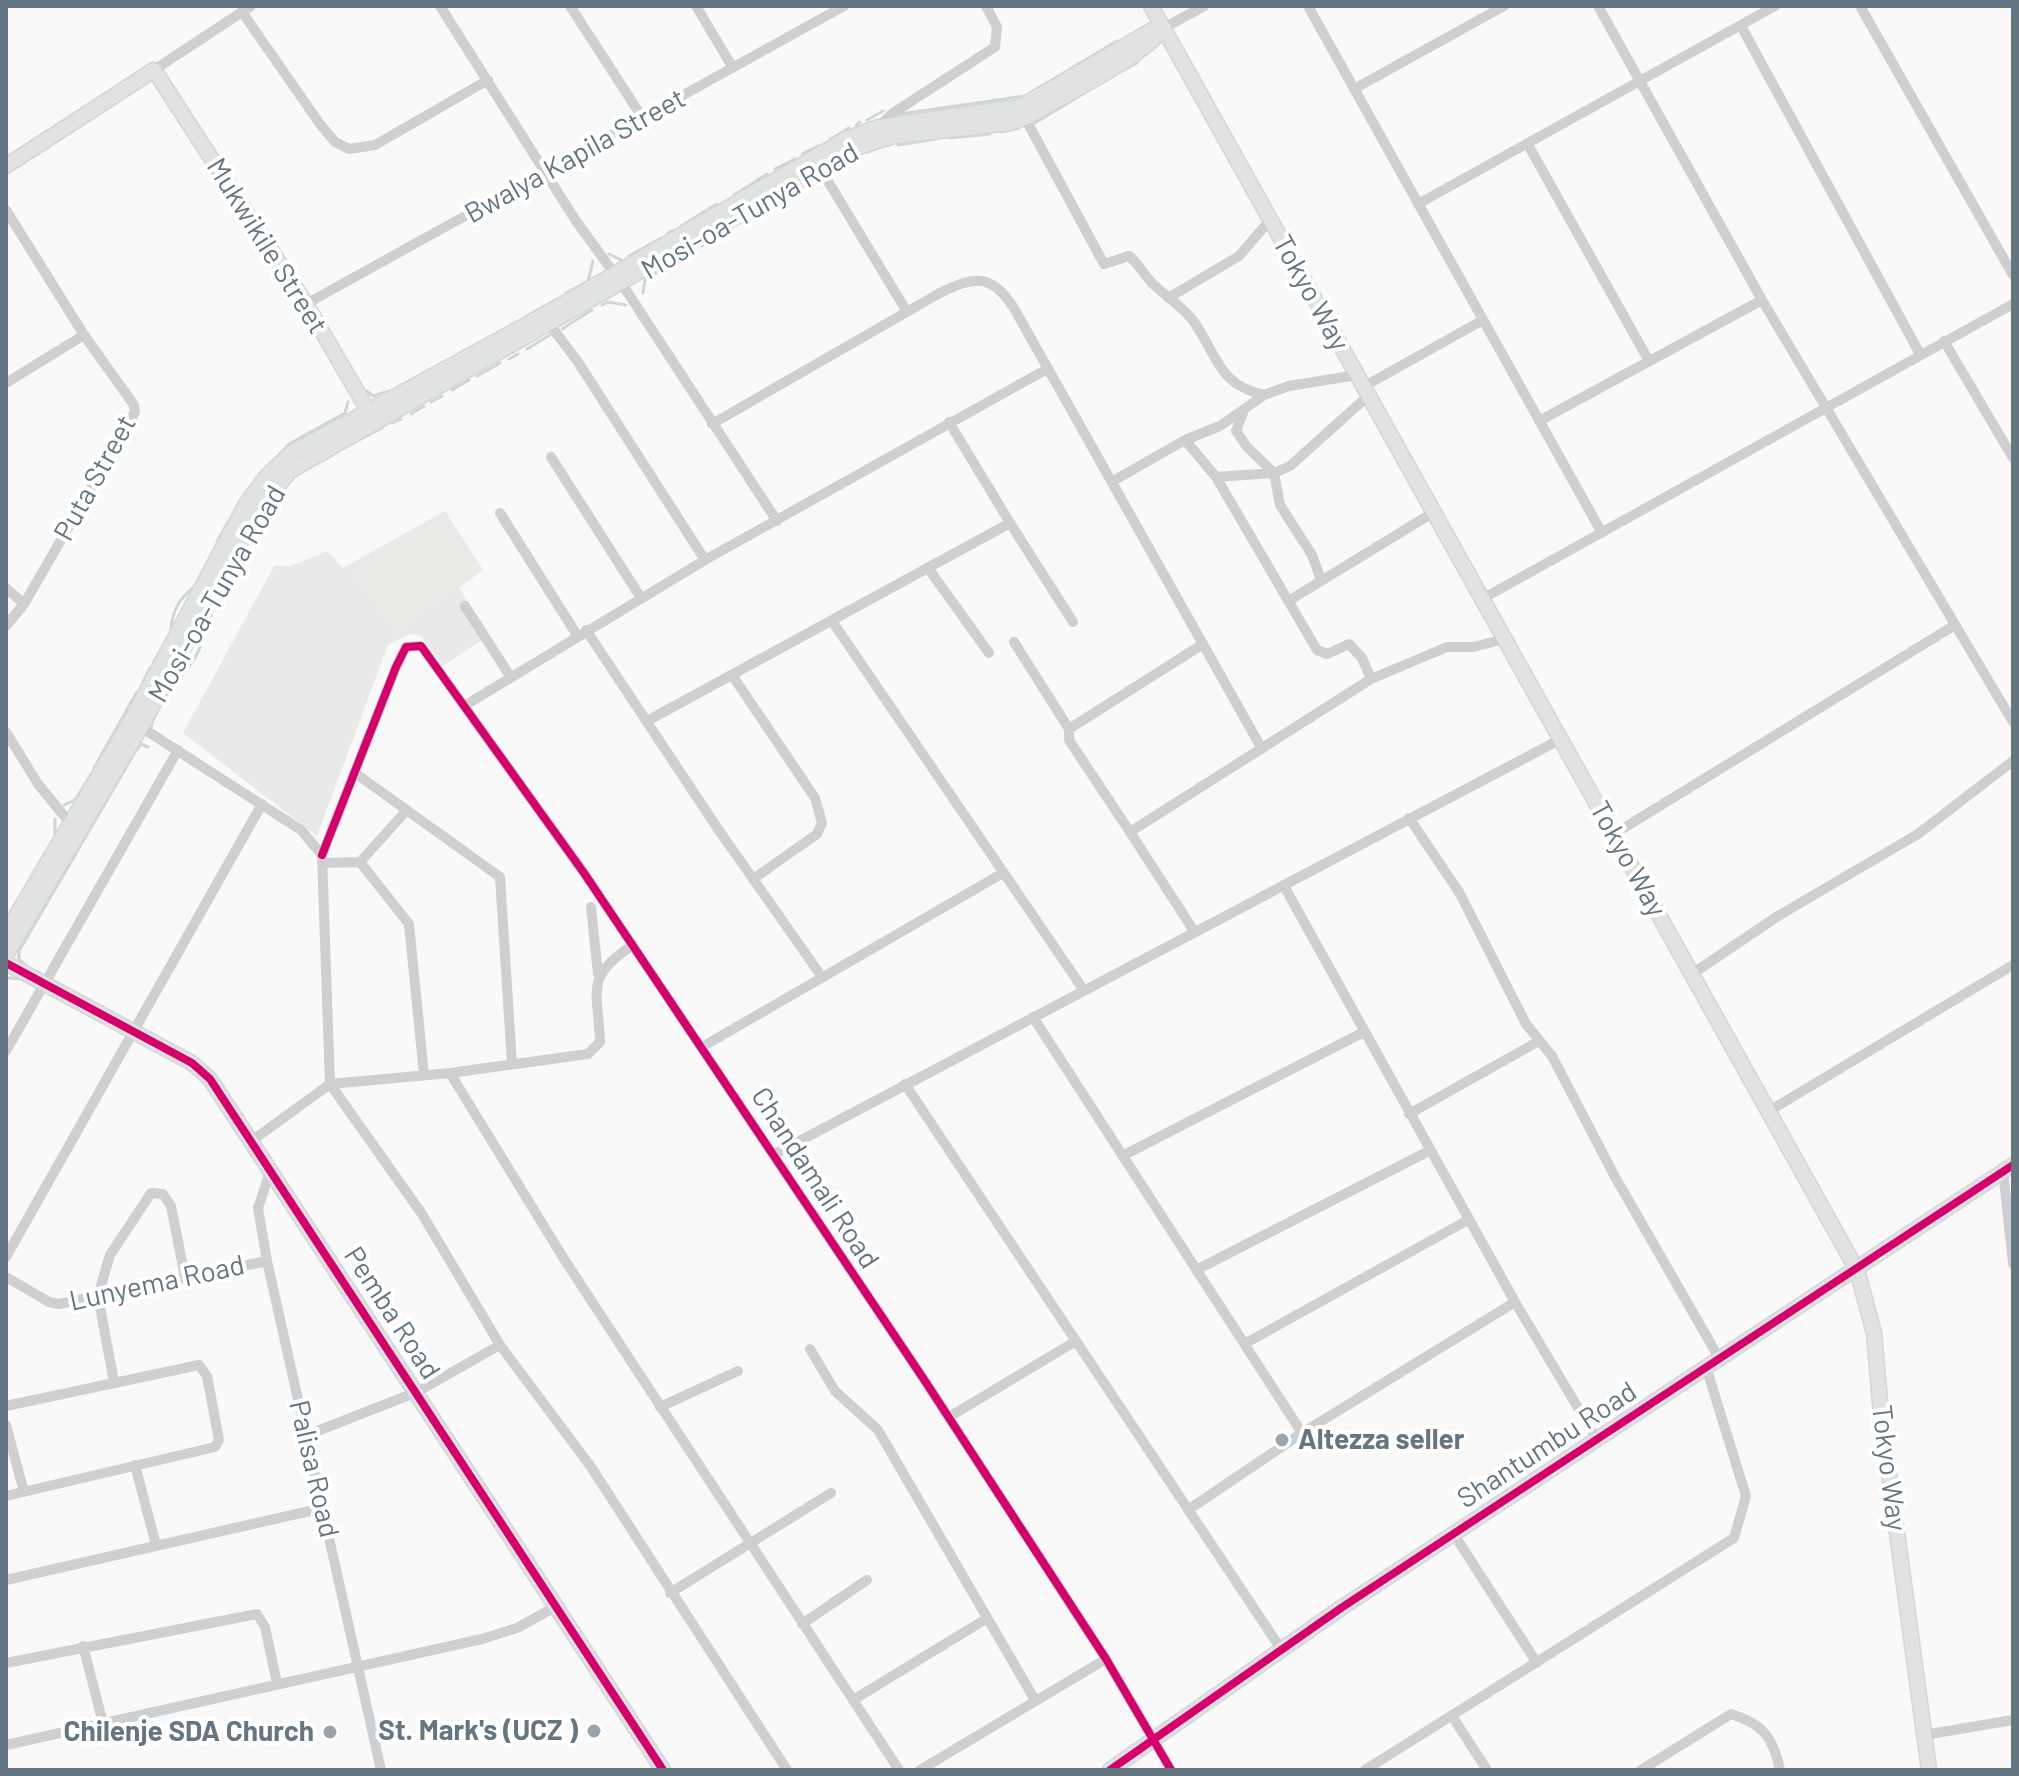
<!DOCTYPE html>
<html>
<head>
<meta charset="utf-8">
<style>
  body { margin:0 }
  #map { position:relative; width:2019px; height:1776px; overflow:hidden; background:#f9f9f9; font-family:Barlow,sans-serif }
  canvas { display:block }
  .frame { position:absolute; inset:0; border:8px solid #657683; pointer-events:none }
</style>
</head>
<body>
<div id="map">
<canvas width="2019" height="1776"></canvas>
<div class="frame"></div>
</div>
<script>
const g = document.querySelector('canvas').getContext('2d');
g.lineJoin = 'round';
function fill(path, color) {
  g.fillStyle = color;
  g.fill(path, 'evenodd');
}
function stroke(path, color, width, dash) {
  g.strokeStyle = color;
  g.lineWidth = width;
  g.lineCap = dash ? 'butt' : 'round';
  g.setLineDash(dash || []);
  g.stroke(path);
}
function label(font, color, halo, rows, align = 'center') {
  g.font = font + ' Barlow,sans-serif';
  g.lineWidth = 8;
  g.setLineDash([]);
  g.textBaseline = 'middle';
  g.strokeStyle = halo;
  g.fillStyle = color;
  for (const [text, x, y, turn = 0] of rows) {
    g.save();
    g.translate(x, y);
    g.rotate((+turn || 0) * Math.PI / 180);
    g.textAlign = isNaN(turn) ? turn : align;
    if (halo) g.strokeText(text, 0, 0);
    g.fillText(text, 0, 0);
    g.restore();
  }
}
const built = new Path2D(`
  M 445,511 L 483,570 L 459,588 L 466,600 L 460,606 L 482,640 L 443,666 L 420,635 L 411,634 L 388,645 L 317,836 L 183,733 L 274,566 L 291,566 L 327,551 L 343,568 Z`);
const green = new Path2D(`
  M 444,517 L 477,569 L 397,635 L 352,573 Z`);
const stream = new Path2D(`
  M 1124,70 L 1137,63
  M 900,114 L 1025,96 L 1117,41
  M 867,120 L 883,111
  M 1035,123 L 1086,92
  M 856,125 L 860,122
  M 1001,132 L 1019,128
  M 950,138 L 990,134
  M 829,140 L 849,128
  M 898,145 L 936,139
  M 867,152 L 878,148
  M 802,154 L 818,146
  M 844,163 L 858,156
  M 775,169 L 795,159
  M 734,195 L 767,174
  M 781,199 L 816,179
  M 754,215 L 768,206
  M 741,223 L 744,221
  M 681,226 L 717,204
  M 667,234 L 674,230
  M 702,246 L 733,227
  M 609,254 L 621,260
  M 629,256 L 661,238
  M 681,258 L 693,251
  M 566,293 L 588,281 L 593,261
  M 643,293 L 645,280 L 670,265
  M 602,305 L 608,302 L 626,305
  M 527,316 L 557,299
  M 562,329 L 592,310
  M 527,349 L 550,335
  M 509,359 L 518,354
  M 477,376 L 500,363
  M 452,390 L 469,380
  M 367,391 L 373,396 L 389,391
  M 431,402 L 442,396
  M 411,414 L 424,406
  M 391,423 L 401,419
  M 355,442 L 382,428
  M 245,493 L 289,444 L 345,413 L 348,402
  M 217,542 L 228,522
  M 249,542 L 277,498
  M 218,603 L 243,553
  M 171,628 C 173,610 179,599 194,587
  M 166,640 L 168,637
  M 154,661 L 162,648
  M 142,684 L 150,668
  M 151,728 C 156,698 184,679 197,654 C 204,641 205,626 212,612
  M 94,768 L 137,692
  M 64,805 L 75,800 L 90,776
  M 55,819 L 55,836
  M 28,967 L 19,959 L 19,951 L 135,752 L 141,744 L 148,747
  M 6,978 L 22,979`);
const street = new Path2D(`
  M 440,6 L 576,221 L 622,284 L 777,521
  M 570,6 L 642,117
  M 696,6 L 733,68
  M 1308,6 L 1602,533
  M 1598,6 L 1762,300 L 2013,722
  M 1860,6 L 2013,275
  M 242,12 L 320,124 L 335,142 L 349,149 L 375,145 L 488,80
  M 1741,26 L 1920,354
  M 1164,28 L 1204,6
  M 154,70 L 251,6
  M 1354,89 L 1504,6
  M 1025,118 L 1104,264 L 1129,256 C 1139,264 1144,275 1153,284 C 1166,297 1184,307 1194,322 C 1218,356 1218,385 1264,395
  M 878,127 L 893,113 L 995,47 L 997,27 L 986,6
  M 1527,143 L 1649,361
  M 820,168 L 907,312
  M 1418,204 L 1775,6
  M 6,210 L 84,335 L 134,405 L 135,412 L 24,604 L 6,626
  M 1168,298 L 1239,256 L 1270,220
  M 306,304 L 844,6
  M 550,325 L 578,362 L 705,560
  M 1944,341 L 2013,458
  M 6,383 L 84,335
  M 1363,387 L 1483,320
  M 1244,410 L 1236,431 L 1247,447 L 1274,473 L 1280,505 L 1312,555 L 1321,580
  M 1539,421 L 1762,300
  M 712,424 L 938,294 C 974,276 992,272 1015,310 L 1262,749
  M 1185,440 L 1216,477 L 1317,650 L 1327,654 L 1349,644 L 1362,658 L 1371,679
  M 551,457 L 641,598
  M 1216,477 L 1274,473 L 1290,466 L 1368,396
  M 1113,481 L 1185,440 L 1220,426 L 1264,395 L 1289,386 L 1357,375
  M 500,513 L 577,635
  M 1010,523 L 1073,622
  M 928,568 L 989,653
  M 6,588 L 24,604
  M 1482,599 L 2013,304
  M 1290,600 L 1434,512
  M 465,606 L 510,676
  M 832,621 L 1083,989
  M 586,630 L 718,829 L 822,977
  M 1014,642 L 1069,729
  M 732,675 L 815,798 L 822,823 L 817,834 L 753,879
  M 464,706 L 705,560 L 1047,369
  M 647,721 L 1010,523 L 949,422
  M 136,724 L 301,830 L 322,855 L 330,1084 L 253,1140
  M 6,732 L 38,784 L 74,828
  M 355,773 L 500,877 L 512,1064
  M 1409,818 L 1459,892 L 1526,1024 L 1552,1056 L 1614,1175 L 1719,1358
  M 1130,832 L 1069,740 L 1069,729 L 1203,644
  M 1614,834 L 1955,625
  M 322,855 L 396,667 L 406,647 L 421,646 L 584,873 L 925,1381 L 1106,1659 L 1171,1770
  M 360,862 L 407,810
  M 323,863 L 360,862 L 409,924 L 424,1075
  M 1284,886 L 1515,1302 L 1596,1438
  M 591,907 L 598,974
  M 1194,931 L 1130,832 L 1371,679 L 1447,647 L 1473,647 L 1505,639
  M 1692,974 L 1778,916 L 1918,834 L 2013,761
  M 1033,1017 L 1302,1433
  M 702,1047 L 1003,873
  M 6,1051 L 178,750
  M 450,1073 L 564,1259 L 899,1770
  M 330,1084 L 422,1214 L 500,1345 L 591,1467 L 787,1770
  M 330,1084 L 450,1073 L 588,1054 L 600,1042 C 598,989 584,977 633,945
  M 905,1084 L 1281,1649
  M 1769,1111 L 2013,965
  M 1409,1114 L 1539,1041
  M 773,1155 L 1561,739
  M 1124,1155 L 1364,1032
  M 271,1169 L 258,1208 L 267,1261 L 381,1770
  M 2003,1171 L 2013,1264
  M 6,1257 L 262,804
  M 1198,1269 L 1429,1151
  M 6,1277 L 49,1302 L 59,1304 L 267,1261
  M 1246,1343 L 1468,1220
  M 810,1349 L 835,1391 L 878,1430 L 1035,1700
  M 114,1382 L 98,1296 L 110,1255 L 151,1193 L 163,1194 L 171,1206 L 185,1277
  M 6,1406 L 199,1365 L 207,1376 L 219,1440 L 215,1447 L 6,1496
  M 660,1407 L 738,1371
  M 949,1417 L 1076,1341
  M 6,1425 L 24,1492
  M 307,1435 L 417,1392 L 500,1345
  M 135,1465 L 156,1545
  M 1188,1510 L 1302,1433 L 1515,1302
  M 1453,1533 L 1537,1663
  M 6,1580 L 323,1508
  M 670,1593 L 831,1493
  M 802,1624 L 867,1580
  M 83,1646 L 103,1723
  M 6,1663 L 257,1614 L 265,1627 L 277,1683
  M 853,1700 L 986,1619
  M 1452,1716 L 1487,1770
  M 1924,1735 L 2013,1720
  M 6,1745 L 482,1639 L 517,1628 L 555,1607
  M 920,1770 L 1106,1659
  M 1365,1770 L 1734,1538 L 1746,1496 L 1706,1367
  M 1641,1770 L 1731,1714 C 1763,1724 1773,1737 1780,1770`);
const secondary = new Path2D(`
  M 1151,6 L 1857,1270 L 1874,1333 L 1881,1414 L 1929,1770
  M 6,166 L 154,70 L 306,304 L 373,419
  M 6,933 L 133,717 L 246,504 L 266,477 L 290,454 L 544,315 L 846,139 L 878,127 L 1020,107 L 1152,30 L 1163,28
  M 6,955 L 141,727 L 258,510 L 290,471 L 858,147 L 894,136 L 1009,123 L 1025,118 C 1063,95 1138,61 1164,28
  M 6,963 L 192,1063 L 210,1079 L 663,1770
  M 1110,1770 L 1341,1608 L 2013,1165`);
const cycleway = new Path2D(`
  M 322,855 L 396,667 L 406,647 L 421,646 L 584,873 L 925,1381 L 1106,1659 L 1171,1770
  M 6,963 L 192,1063 L 210,1079 L 663,1770
  M 1110,1770 L 1341,1608 L 2013,1165`);
const markers = [
  [1282,1440,8,"#99a4ac"],
  [594,1731,8,"#99a4ac"],
  [330,1732,8,"#99a4ac"]
];
const streetNames = [
  ["Bwalya Kapila Street",575,156,-29],
  ["Mosi-oa-Tunya Road",750,211,-30],
  ["Mukwikile Street",267,246,58],
  ["Tokyo Way",1311,293,61],
  ["Puta Street",95,478,-61],
  ["Mosi-oa-Tunya Road",217,594,-60],
  ["Tokyo Way",1628,859,61],
  ["Chandamali Road",815,1178,57],
  ["Lunyema Road",157,1283,-12],
  ["Pemba Road",392,1313,57],
  ["Shantumbu Road",1547,1445,-33],
  ["Tokyo Way",1889,1468,83],
  ["Palisa Road",314,1469,77]
];
const poiNames = [
  ["Altezza seller",1298,1440,"left"],
  ["St. Mark's (UCZ )",578,1731],
  ["Chilenje SDA Church",314,1732]
];
fill(built, '#e8e9e9');
fill(green, '#e8ebe6');
stroke(stream, '#ced6d9', 3);
stroke(secondary, '#d5d6d7', 17);
stroke(street, '#cecfd0', 10);
stroke(secondary, '#e1e2e2', 14);
stroke(cycleway, '#d6006c', 8);
for (const [x, y, r, color] of markers) {
  const dot = new Path2D();
  dot.arc(x, y, r, 0, 2 * Math.PI);
  g.fillStyle = color;
  g.fill(dot);
  stroke(dot, '#fff', 3);
}
label('28px', '#657683', '#fff', streetNames);
label('bold 28px', '#657683', '#fff', poiNames, 'right');
</script>
</body>
</html>
